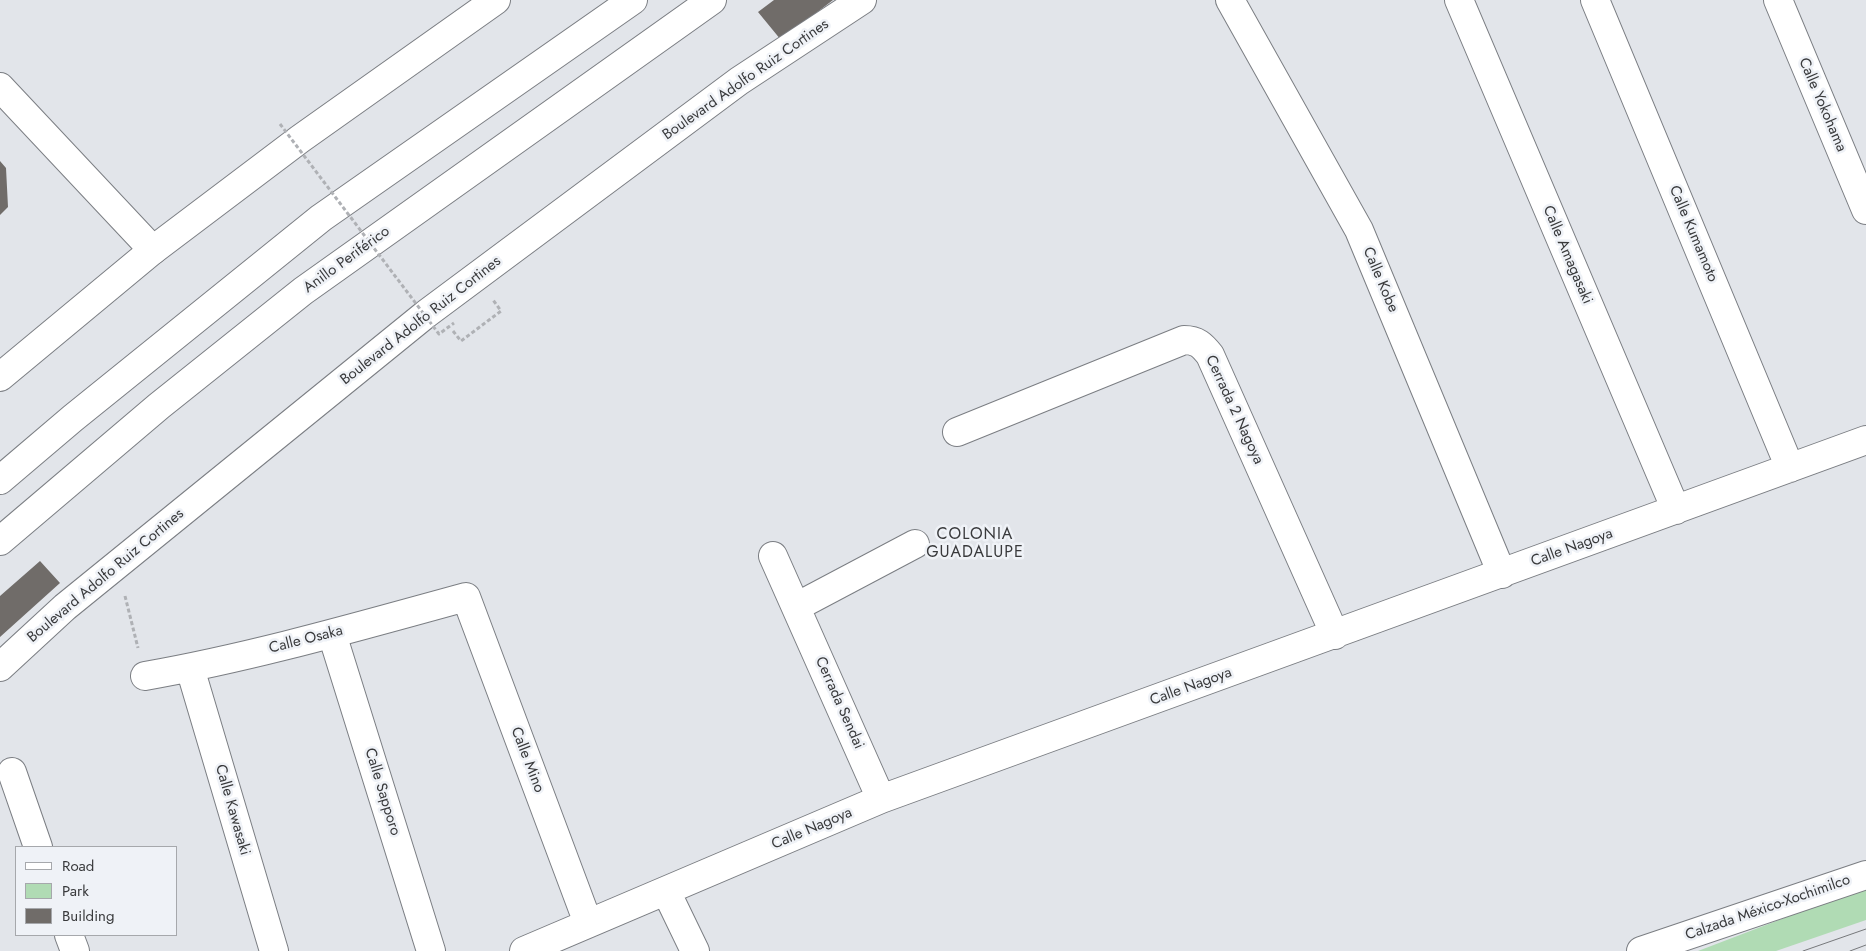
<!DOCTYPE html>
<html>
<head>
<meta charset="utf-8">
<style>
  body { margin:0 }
  #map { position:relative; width:1866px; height:951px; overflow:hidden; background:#e2e5ea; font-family:Jost,sans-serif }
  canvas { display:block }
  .legend { position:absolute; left:15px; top:846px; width:162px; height:90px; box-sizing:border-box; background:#eff2f7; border:1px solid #a6a8ac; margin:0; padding:6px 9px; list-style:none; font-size:15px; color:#393a3c }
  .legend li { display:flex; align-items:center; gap:10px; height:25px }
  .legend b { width:25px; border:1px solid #a6a8ac }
</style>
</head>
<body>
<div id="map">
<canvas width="1866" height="951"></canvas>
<ul class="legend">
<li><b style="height:6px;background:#fff"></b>Road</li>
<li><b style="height:14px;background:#b0dbb4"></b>Park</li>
<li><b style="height:14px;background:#706c69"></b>Building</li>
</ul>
</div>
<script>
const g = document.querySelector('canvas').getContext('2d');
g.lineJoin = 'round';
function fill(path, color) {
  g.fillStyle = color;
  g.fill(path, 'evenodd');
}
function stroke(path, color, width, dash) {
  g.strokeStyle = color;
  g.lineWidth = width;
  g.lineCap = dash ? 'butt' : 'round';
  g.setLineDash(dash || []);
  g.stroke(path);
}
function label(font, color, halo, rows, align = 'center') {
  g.font = font + ' Jost,sans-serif';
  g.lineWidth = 5;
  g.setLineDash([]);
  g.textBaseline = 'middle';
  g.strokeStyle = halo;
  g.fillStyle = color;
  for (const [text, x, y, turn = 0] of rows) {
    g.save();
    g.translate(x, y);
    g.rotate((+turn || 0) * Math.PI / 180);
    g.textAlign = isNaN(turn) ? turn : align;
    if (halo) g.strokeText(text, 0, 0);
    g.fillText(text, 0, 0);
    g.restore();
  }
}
const green = new Path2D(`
  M 1866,889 L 1866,920 L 1776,951 L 1698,951 L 1800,912 Z`);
const building = new Path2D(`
  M 774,0 L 833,0 L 781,40 L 758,12 Z
  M 0,161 L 6,168 L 8,207 L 0,215 Z
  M 40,561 L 60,583 L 0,637 L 0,596 Z`);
const path = new Path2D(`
  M 453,331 L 461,341 L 501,311 L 493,300
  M 125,596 L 138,648`);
const minor = new Path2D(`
  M 1230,0 L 1359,230 L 1502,574
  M 1459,0 L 1676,510
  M 1595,0 L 1790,468
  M 1778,0 L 1866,210
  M 0,87 L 153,250
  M 957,432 L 1184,340 C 1197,340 1202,345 1210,355 L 1335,635
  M 773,556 L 881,799
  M 796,607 L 915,544
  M 332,634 L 431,951
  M 190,668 L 274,951
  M 145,676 C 253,657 360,626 466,597 L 588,923
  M 12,772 L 38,847
  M 666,891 L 695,951
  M 69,935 L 75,951
  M 524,951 L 881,799 L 1866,440`);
const major = new Path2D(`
  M 0,377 L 153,250 L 300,139 L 496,0
  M 0,667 L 65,607 L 426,314 L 739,81 L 862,0
  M 1641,951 L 1866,875`);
const highway = new Path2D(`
  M 0,480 L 73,418 L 321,218 L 633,0
  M 0,541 L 159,406 L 303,291 L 712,0`);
const tram = new Path2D(`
  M 1803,951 L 1866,929
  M 1850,951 L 1866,945`);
const pathBridge = new Path2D(`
  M 280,124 L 439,334 L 454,323`);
const streetNames = [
  ["Boulevard Adolfo Ruiz Cortines",746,80,-35],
  ["Calle Yokohama",1822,105,67],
  ["Calle Kumamoto",1693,234,67],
  ["Calle Amagasaki",1567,255,67],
  ["Anillo Periférico",347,260,-36],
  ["Calle Kobe",1380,280,67],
  ["Boulevard Adolfo Ruiz Cortines",421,321,-38],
  ["Cerrada 2 Nagoya",1234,410,65],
  ["Calle Nagoya",1572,548,-20],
  ["Boulevard Adolfo Ruiz Cortines",106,576,-40],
  ["Calle Osaka",306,640,-14],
  ["Calle Nagoya",1191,687,-20],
  ["Cerrada Sendai",839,703,66],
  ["Calle Mino",527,760,69],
  ["Calle Sapporo",382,792,73],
  ["Calle Kawasaki",232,810,74],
  ["Calle Nagoya",812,829,-23],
  ["Calzada México-Xochimilco",1768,908,-19]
];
const neighbourhoodNames = [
  ["COLONIA",975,535],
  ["GUADALUPE",975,553]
];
fill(green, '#b0dbb4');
fill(building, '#706c69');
stroke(minor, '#7b7e83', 30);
stroke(major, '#7b7e83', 30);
stroke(highway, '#7b7e83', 30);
stroke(path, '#afb1b5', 3, [4, 2.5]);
stroke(minor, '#fff', 28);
stroke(major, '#fff', 28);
stroke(highway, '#fff', 28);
stroke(tram, '#76787b', 1);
stroke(pathBridge, '#afb1b5', 3, [4, 2.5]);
label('15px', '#393a3c', '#eff2f7', streetNames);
g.letterSpacing = '1px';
label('16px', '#393a3c', '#eff2f7', neighbourhoodNames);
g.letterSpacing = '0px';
</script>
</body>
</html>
